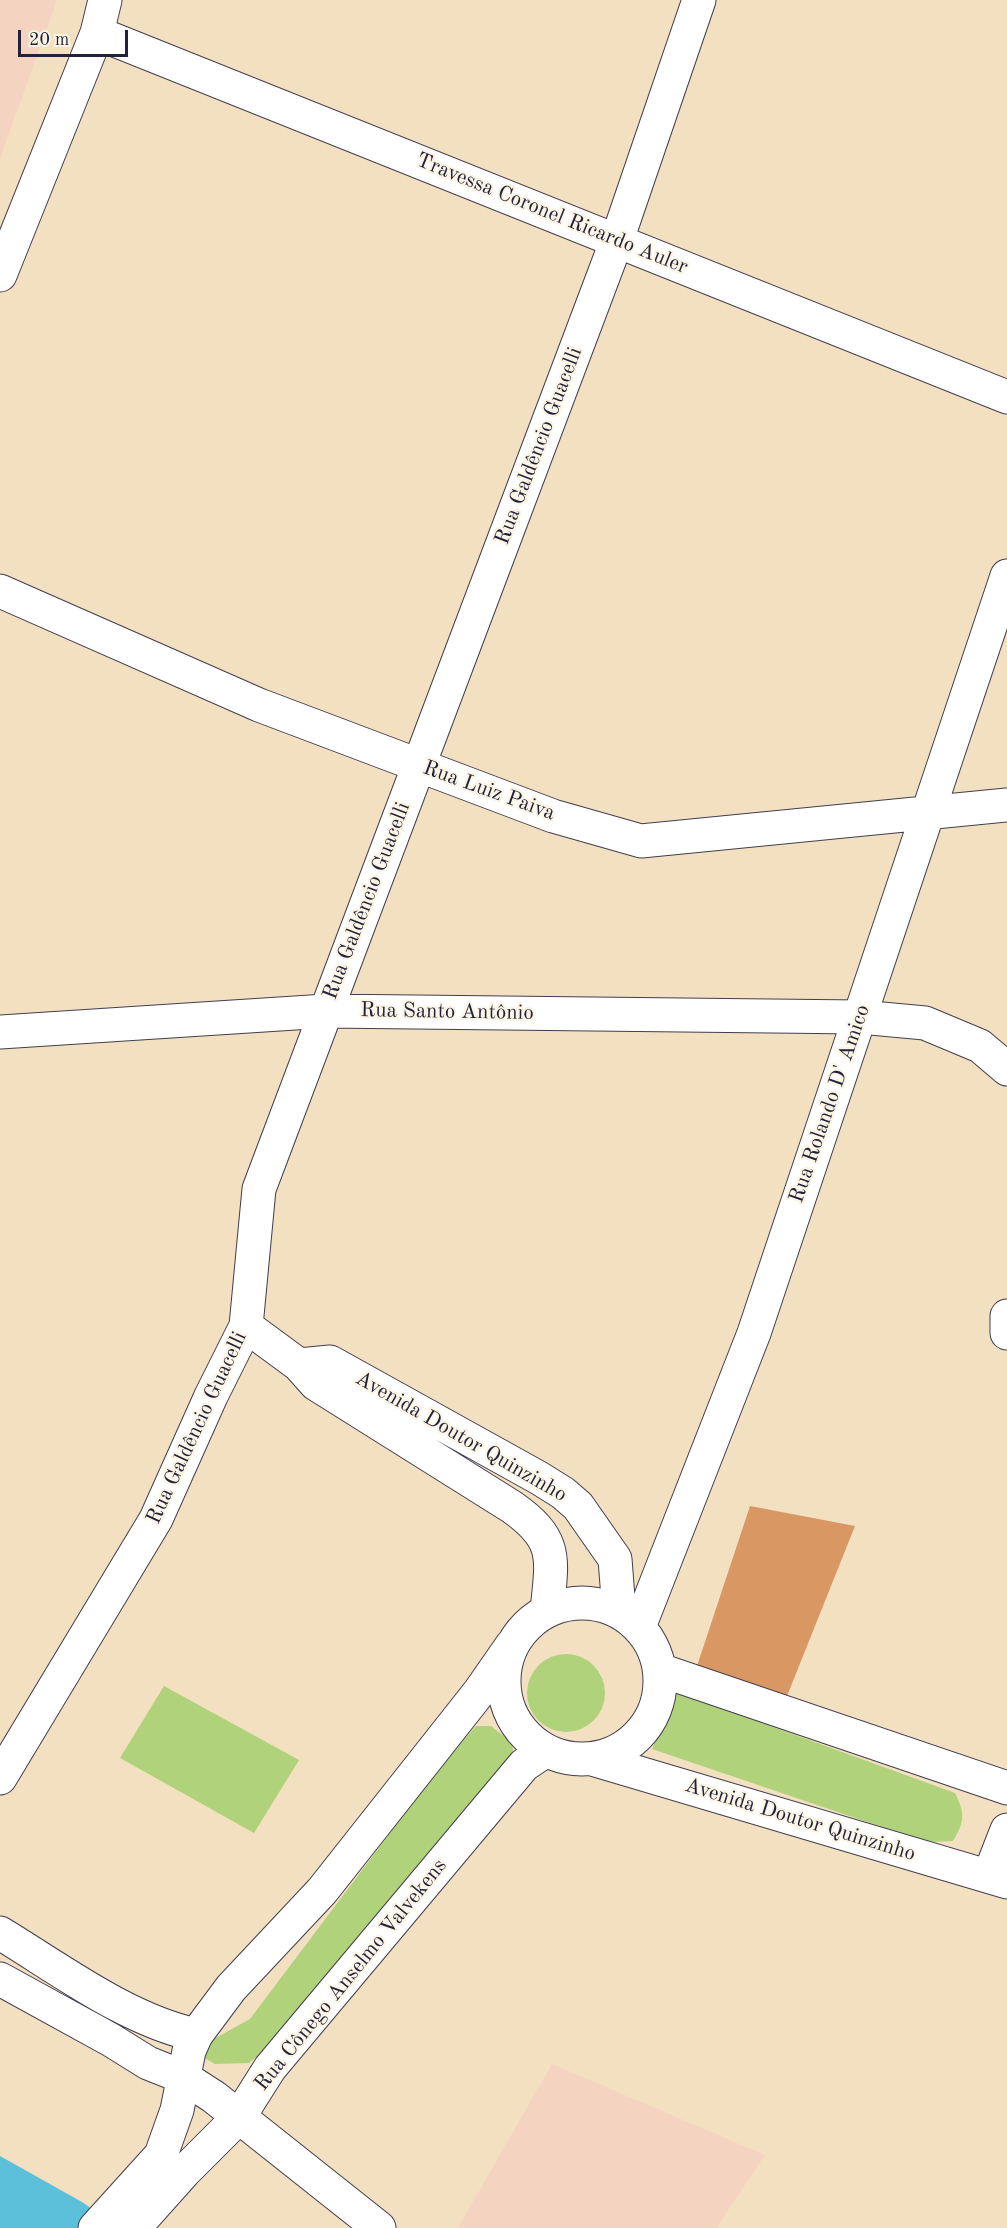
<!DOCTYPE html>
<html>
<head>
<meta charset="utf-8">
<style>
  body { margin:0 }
  #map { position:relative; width:1007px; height:2228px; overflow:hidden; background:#f2e0c1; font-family:"Old Standard TT",serif }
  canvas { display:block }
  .scale { position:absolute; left:18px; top:30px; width:110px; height:27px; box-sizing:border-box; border:3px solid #22223b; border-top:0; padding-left:8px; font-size:18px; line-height:21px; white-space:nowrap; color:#22223b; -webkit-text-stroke:4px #fcf5e5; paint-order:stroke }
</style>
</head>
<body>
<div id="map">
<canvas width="1007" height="2228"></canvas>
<div class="scale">20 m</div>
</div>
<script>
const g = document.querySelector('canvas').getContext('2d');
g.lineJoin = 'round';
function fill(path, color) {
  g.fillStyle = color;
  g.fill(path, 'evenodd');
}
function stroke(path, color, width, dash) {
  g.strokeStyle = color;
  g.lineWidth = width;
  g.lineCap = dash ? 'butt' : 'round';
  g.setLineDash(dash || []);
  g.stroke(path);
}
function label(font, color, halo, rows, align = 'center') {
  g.font = font + ' "Old Standard TT",serif';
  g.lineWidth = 4.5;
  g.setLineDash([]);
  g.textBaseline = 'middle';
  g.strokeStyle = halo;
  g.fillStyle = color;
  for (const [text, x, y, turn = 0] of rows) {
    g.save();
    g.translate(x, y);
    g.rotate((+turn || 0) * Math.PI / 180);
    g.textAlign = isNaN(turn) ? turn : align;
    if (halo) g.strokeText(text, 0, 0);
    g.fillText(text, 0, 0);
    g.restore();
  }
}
const built = new Path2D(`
  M 0,0 L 57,0 L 0,158 Z
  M 552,2064 L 765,2155 L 716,2228 L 458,2228 Z`);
const green = new Path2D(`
  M527 1693a39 39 0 1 1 78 0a39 39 0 1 1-78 0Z
  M 164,1686 L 299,1760 L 254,1833 L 120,1758 Z
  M 677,1692 L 955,1793 C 965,1813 965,1821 953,1841 L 926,1842 L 652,1749 Z
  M 476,1726 L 491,1726 L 512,1743 L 514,1757 L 279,2039 L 249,2063 L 215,2064 L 197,2054 L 212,2040 L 250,2019 L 442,1764 Z`);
const water = new Path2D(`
  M 0,2156 L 82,2202 L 120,2228 L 0,2228 Z`);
const building = new Path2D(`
  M 750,1506 L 855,1526 L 783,1706 L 697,1666 Z`);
const minor = new Path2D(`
  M 97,33 L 1007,397
  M 0,275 L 97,33 L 105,0
  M 0,591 L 259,705 L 553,816 L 641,841 L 1007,805
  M 0,1032 L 326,1011 L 860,1017 L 925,1023 L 980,1046 L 1007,1069
  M 1007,1316 L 1007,1333
  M 246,1326 L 299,1365 L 316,1384 L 512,1507 C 559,1540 552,1559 547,1611
  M 299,1365 L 330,1362 L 539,1478 L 563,1493 L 578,1506 L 615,1559 L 619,1611
  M 639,1627 L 754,1333 L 1007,576
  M 0,1778 L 156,1519 L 211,1396 L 246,1326 L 259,1189 L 617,240 L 699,0
  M 0,1933 C 61,1970 127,2020 196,2035
  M 0,1979 L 111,2040 L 148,2063 L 183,2077 L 214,2097 L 379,2228`);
const major = new Path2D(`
  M504 1681a78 78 0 1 1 156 0a78 78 0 1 1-156 0Z
  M 660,1670 L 1007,1788
  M 592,1759 L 1007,1882
  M 989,1876 L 1007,1830
  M 95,2228 L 161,2155 L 177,2110 L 189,2051 L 196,2035 L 231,1988 L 322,1891 L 480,1691 L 512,1645
  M 134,2228 L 184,2172 L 239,2117 L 270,2068 L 524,1765 L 545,1751`);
const streetNames = [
  ["Travessa Coronel Ricardo Auler",552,214,22],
  ["Rua Galdêncio Guacelli",539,446,-69],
  ["Rua Luiz Paiva",489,791,20],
  ["Rua Galdêncio Guacelli",367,901,-69],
  ["Rua Santo Antônio",447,1012,1],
  ["Rua Rolando D' Amico",830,1104,-71],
  ["Rua Galdêncio Guacelli",197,1428,-65],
  ["Avenida Doutor Quinzinho",461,1437,30],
  ["Avenida Doutor Quinzinho",800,1820,17],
  ["Rua Cônego Anselmo Valvekens",351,1975,-51]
];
fill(built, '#f4d3c1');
fill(green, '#b0d27a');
fill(water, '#5cc0db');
fill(building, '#d89763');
stroke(minor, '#413e4f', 35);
stroke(major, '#413e4f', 35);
stroke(minor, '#fff', 33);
stroke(major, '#fff', 33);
label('21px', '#22223b', '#fcf5e5', streetNames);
</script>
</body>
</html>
